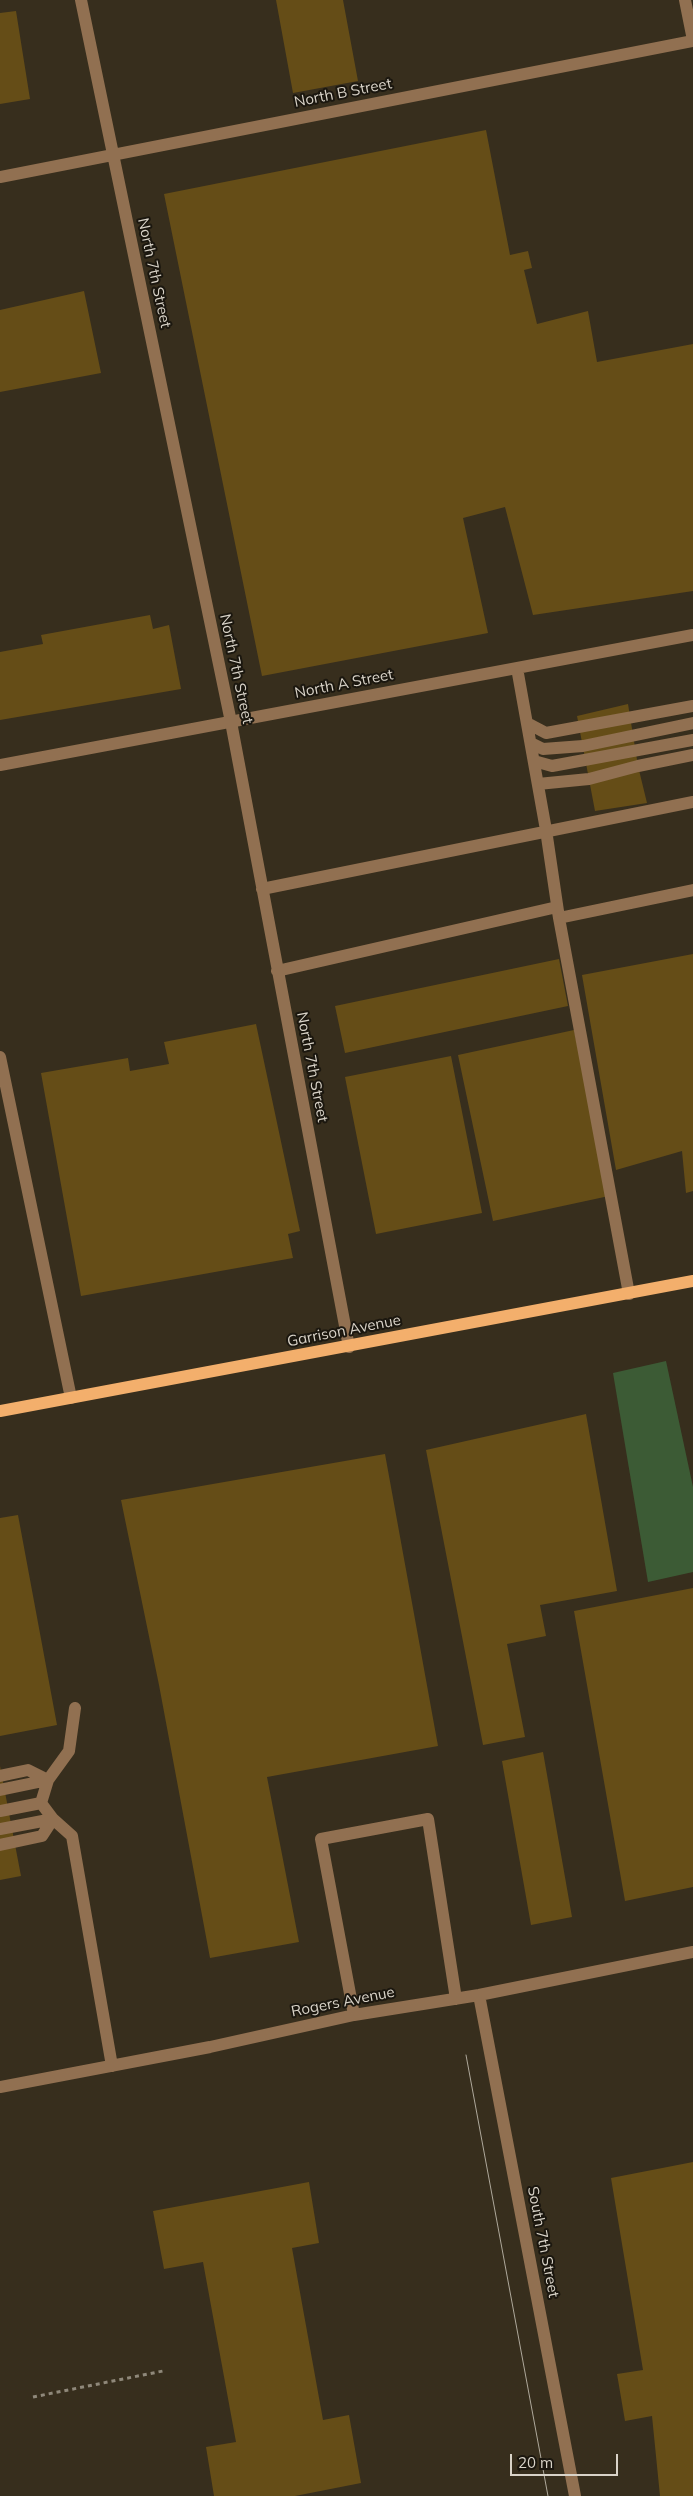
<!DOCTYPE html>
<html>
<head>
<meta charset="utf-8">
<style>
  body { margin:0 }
  #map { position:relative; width:693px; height:2496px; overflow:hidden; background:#372e1d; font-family:Mulish,sans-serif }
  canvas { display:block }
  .scale { position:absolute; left:510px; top:2454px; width:108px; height:22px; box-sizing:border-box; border:2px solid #d9d3c8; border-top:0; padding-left:6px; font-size:15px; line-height:18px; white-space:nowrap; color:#d9d3c8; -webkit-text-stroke:4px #1b170f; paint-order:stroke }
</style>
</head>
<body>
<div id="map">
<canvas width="693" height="2496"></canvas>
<div class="scale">20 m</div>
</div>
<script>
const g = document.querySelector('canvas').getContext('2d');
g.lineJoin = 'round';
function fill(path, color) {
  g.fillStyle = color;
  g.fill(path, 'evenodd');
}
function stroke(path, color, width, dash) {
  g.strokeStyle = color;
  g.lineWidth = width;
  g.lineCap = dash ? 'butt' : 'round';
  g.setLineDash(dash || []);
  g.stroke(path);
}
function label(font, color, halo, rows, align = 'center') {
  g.font = font + ' Mulish,sans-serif';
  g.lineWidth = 4;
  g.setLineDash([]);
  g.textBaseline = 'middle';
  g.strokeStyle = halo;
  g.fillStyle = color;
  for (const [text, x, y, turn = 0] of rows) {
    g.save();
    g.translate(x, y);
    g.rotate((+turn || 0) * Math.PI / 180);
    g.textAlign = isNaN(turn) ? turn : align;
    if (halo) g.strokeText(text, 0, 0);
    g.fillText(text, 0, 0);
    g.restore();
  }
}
const green = new Path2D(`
  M 666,1361 L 693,1487 L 693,1572 L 648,1582 L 613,1373 Z`);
const building = new Path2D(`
  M 276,0 L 343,0 L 358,81 L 293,93 Z
  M 16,11 L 30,99 L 0,104 L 0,13 Z
  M 486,130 L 510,255 L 528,251 L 532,268 L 524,270 L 537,324 L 588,311 L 597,362 L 693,344 L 693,591 L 533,615 L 505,507 L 463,518 L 488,633 L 262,676 L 164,194 Z
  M 84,291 L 101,373 L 0,392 L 0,310 Z
  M 150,615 L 153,629 L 169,625 L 181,689 L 0,720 L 0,652 L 43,644 L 41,635 Z
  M 628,704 L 638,766 L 647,803 L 595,811 L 577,716 Z
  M 693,954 L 693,1191 L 686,1193 L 682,1151 L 616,1170 L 582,975 Z
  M 559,959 L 568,1006 L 345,1053 L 335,1006 Z
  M 256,1024 L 300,1231 L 288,1234 L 293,1258 L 81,1296 L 41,1073 L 128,1058 L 130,1071 L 169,1064 L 164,1042 Z
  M 574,1030 L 609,1196 L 493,1221 L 458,1055 Z
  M 451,1056 L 482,1213 L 376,1234 L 345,1077 Z
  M 586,1414 L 617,1591 L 540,1605 L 546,1636 L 507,1644 L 525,1737 L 483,1745 L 426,1450 Z
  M 385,1454 L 438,1746 L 267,1777 L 299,1942 L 210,1958 L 159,1685 L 121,1500 Z
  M 18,1515 L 57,1725 L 0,1736 L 0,1518 Z
  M 693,1588 L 693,1887 L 625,1901 L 574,1611 Z
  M 543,1752 L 572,1917 L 531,1925 L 502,1761 Z
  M 0,1766 L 21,1876 L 0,1880 Z
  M 693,2162 L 693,2496 L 660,2496 L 652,2416 L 625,2421 L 617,2374 L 643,2370 L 611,2178 Z
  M 309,2182 L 319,2243 L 292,2248 L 323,2420 L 349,2415 L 361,2483 L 295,2496 L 214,2496 L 206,2447 L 236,2442 L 203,2262 L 164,2269 L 153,2211 Z`);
const path = new Path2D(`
  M 33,2397 L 163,2371`);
const minor = new Path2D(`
  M 81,0 L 231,722 L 349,1347
  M 685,0 L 693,40
  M 0,177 L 693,41
  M 517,668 L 546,830 L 559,918 L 629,1294
  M 527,723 L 546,733 L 693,706
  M 531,743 L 543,749 L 583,746 L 693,723
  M 534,761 L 552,766 L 693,740
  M 0,765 L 693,635
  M 538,784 L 589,779 L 638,766 L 693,755
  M 262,889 L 693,802
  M 559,918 L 693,890
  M 277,971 L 557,907
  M 0,1057 L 71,1398
  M 0,1776 L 28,1770 L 48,1780 L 41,1803
  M 0,1790 L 48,1780 L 69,1751 L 75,1708
  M 0,1811 L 41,1803 L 53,1819 L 42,1836 L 0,1845
  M 0,1829 L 53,1819 L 72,1836 L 112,2066
  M 479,1995 L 575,2496
  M 354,2015 L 321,1839 L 428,1819 L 456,1999
  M 0,2087 L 210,2047 L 354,2015 L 479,1995 L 693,1952`);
const major = new Path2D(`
  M 0,1411 L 693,1281`);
const tram = new Path2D(`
  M 466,2055 L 548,2496`);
const streetNames = [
  ["North B Street",343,93,-11],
  ["North 7th Street",154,273,78],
  ["North 7th Street",236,669,78],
  ["North A Street",344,684,-11],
  ["North 7th Street",312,1067,79],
  ["Garrison Avenue",344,1331,-11],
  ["Rogers Avenue",343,2002,-11],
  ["South 7th Street",543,2242,79]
];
fill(green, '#3c5b35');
fill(building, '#654d17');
stroke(path, '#8f887a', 3, [4, 4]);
stroke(minor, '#917051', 12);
stroke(major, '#f3af6c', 12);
stroke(tram, '#afa99c', 1);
label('15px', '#d9d3c8', '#1b170f', streetNames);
</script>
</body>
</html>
